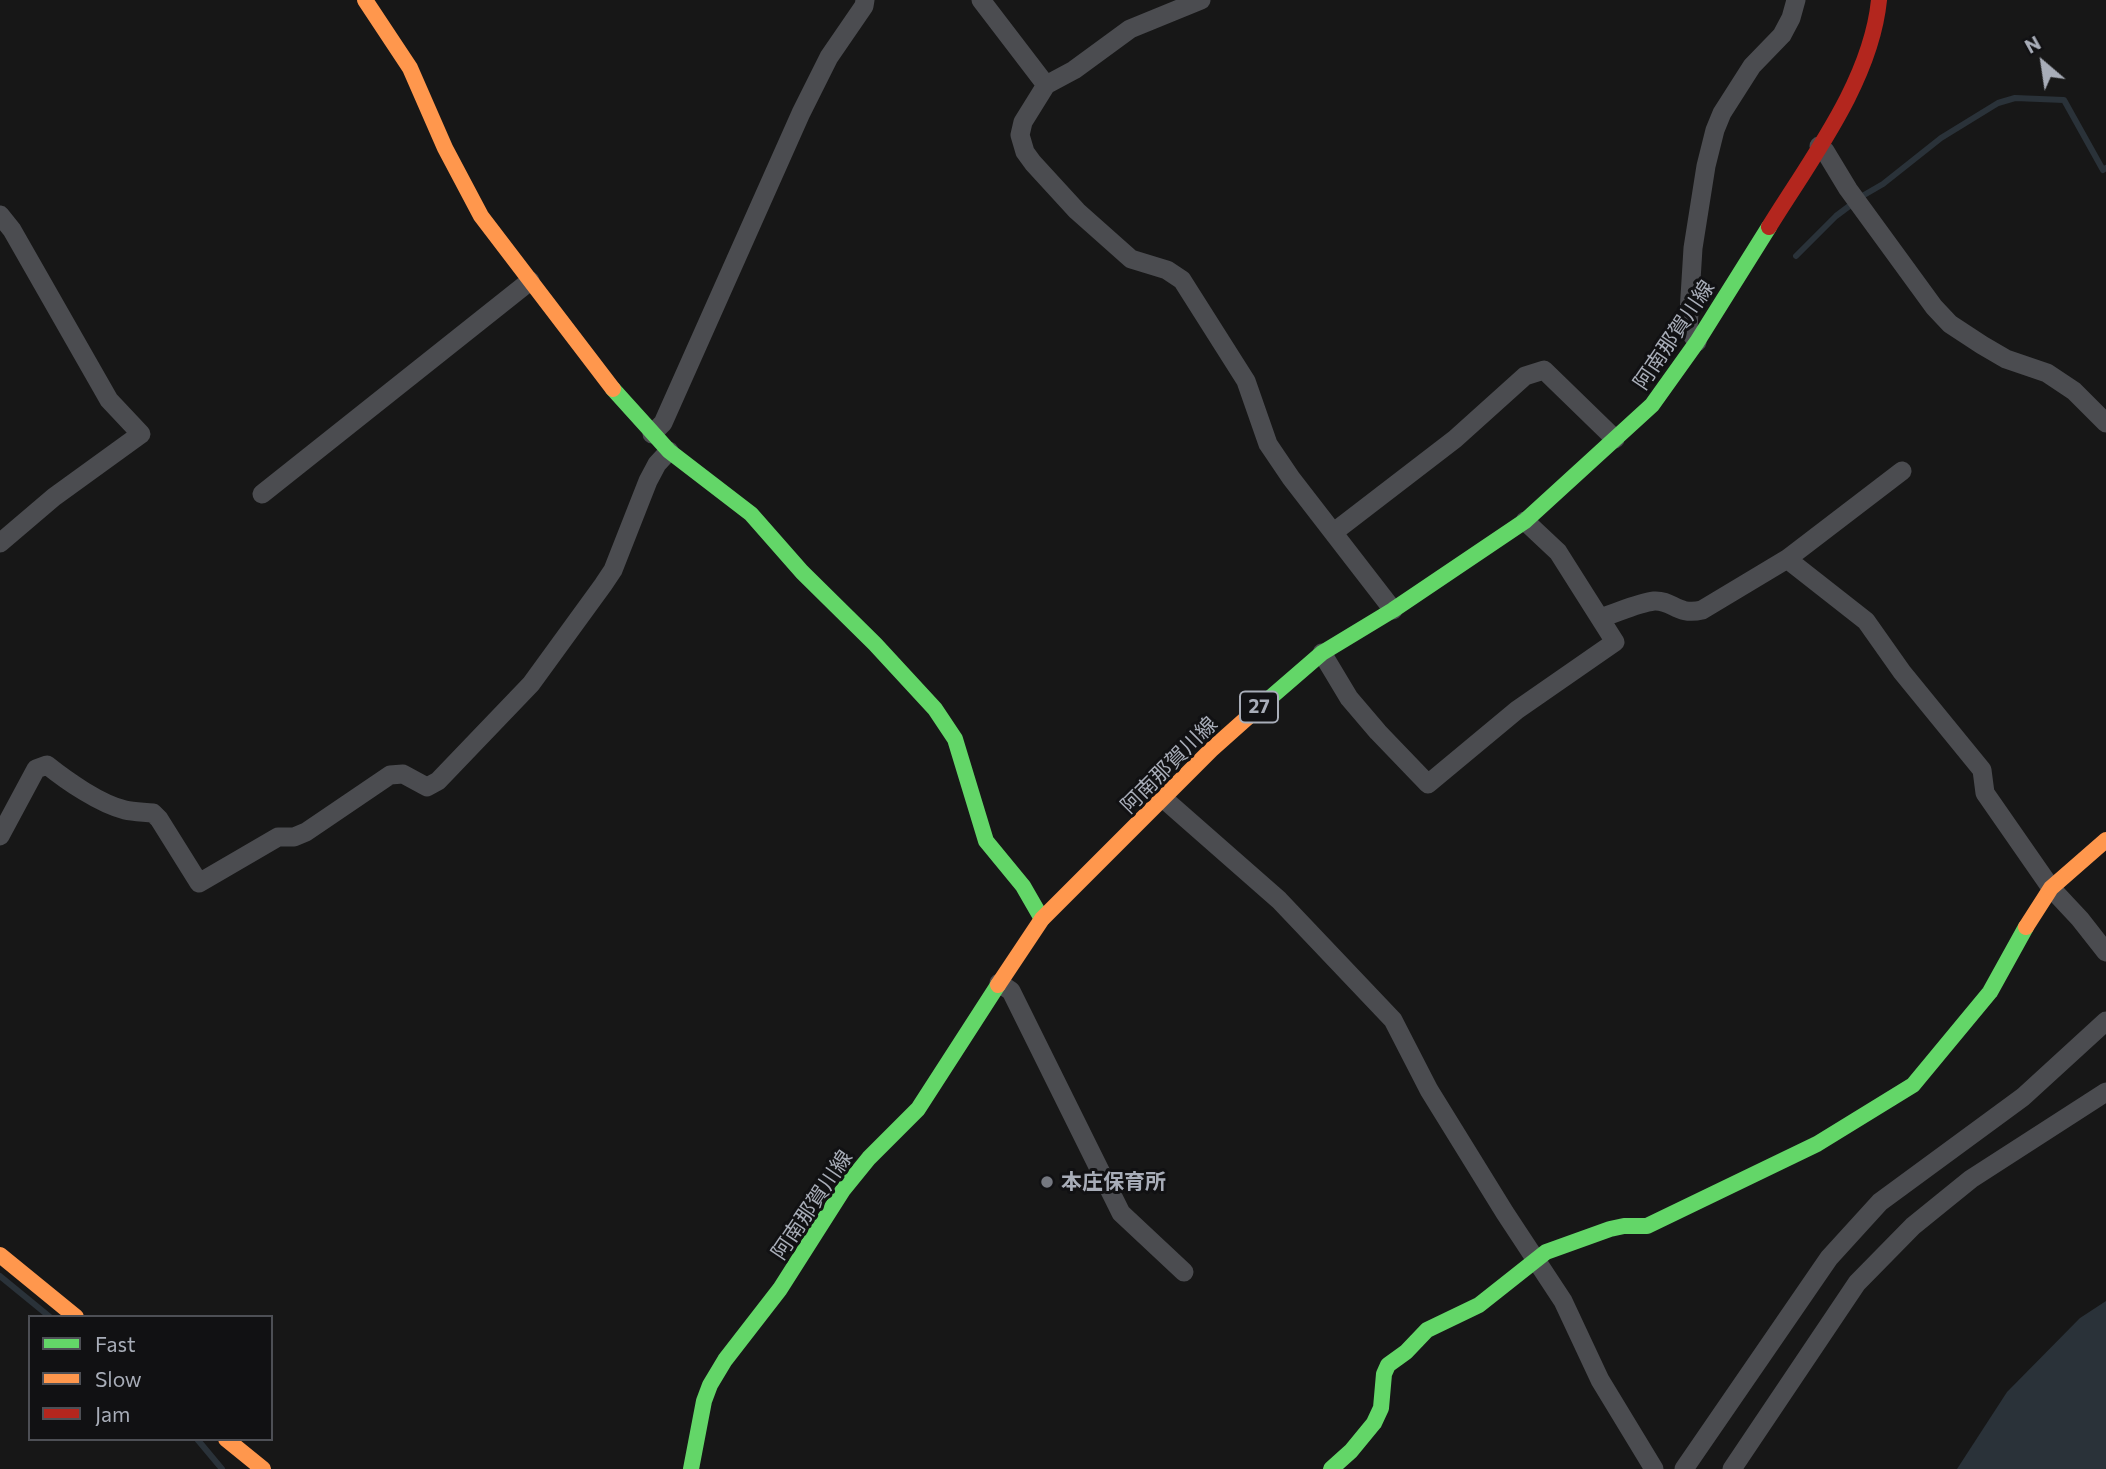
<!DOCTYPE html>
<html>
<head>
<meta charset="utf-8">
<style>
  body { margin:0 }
  #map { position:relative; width:2106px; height:1469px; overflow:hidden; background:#171717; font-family:Commissioner,sans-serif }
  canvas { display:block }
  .legend { position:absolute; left:28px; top:1315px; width:245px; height:126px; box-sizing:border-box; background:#111113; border:2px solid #4d4f55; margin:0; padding:9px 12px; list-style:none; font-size:21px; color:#a8adb8 }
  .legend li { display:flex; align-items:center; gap:14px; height:35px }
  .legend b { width:35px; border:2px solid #4d4f55 }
  .north { position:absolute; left:2008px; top:28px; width:70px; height:70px; -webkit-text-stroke:5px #111113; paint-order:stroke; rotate:331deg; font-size:19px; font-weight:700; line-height:28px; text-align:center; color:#a8adb8 }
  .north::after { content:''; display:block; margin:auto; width:24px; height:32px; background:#a8adb8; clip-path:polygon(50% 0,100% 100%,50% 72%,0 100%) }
</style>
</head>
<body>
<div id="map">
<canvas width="2106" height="1469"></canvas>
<ul class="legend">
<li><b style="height:9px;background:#63d668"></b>Fast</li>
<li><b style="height:9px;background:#ff974d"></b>Slow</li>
<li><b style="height:9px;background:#b3261e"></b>Jam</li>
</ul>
<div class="north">N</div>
</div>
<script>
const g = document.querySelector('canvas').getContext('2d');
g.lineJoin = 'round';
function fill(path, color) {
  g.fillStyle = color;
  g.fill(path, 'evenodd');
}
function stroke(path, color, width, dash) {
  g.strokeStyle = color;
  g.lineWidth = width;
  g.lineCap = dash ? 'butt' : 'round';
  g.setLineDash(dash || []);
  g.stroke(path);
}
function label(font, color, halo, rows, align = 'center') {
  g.font = font + ' Commissioner,"Noto Sans JP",sans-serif';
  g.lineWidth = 6;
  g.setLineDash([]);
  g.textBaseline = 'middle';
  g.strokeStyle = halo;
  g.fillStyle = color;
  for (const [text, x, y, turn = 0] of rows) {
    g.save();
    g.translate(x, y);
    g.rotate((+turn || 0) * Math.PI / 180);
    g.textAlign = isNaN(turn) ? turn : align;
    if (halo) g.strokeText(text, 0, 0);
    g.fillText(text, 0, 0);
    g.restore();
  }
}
const water = new Path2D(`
  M 2106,1301 L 2106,1469 L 1957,1469 L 2007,1392 L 2080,1318 Z`);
const stream = new Path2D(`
  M 1796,256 L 1836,216 L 1864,195 L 1883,184 L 1941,138 L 1998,103 L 2015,98 L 2064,100 L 2103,170 L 2106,168
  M 0,1276 L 50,1317
  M 197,1439 L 222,1469`);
const street = new Path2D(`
  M 981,0 L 1046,85
  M 1201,0 L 1130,29 L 1074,70 L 1046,85 L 1023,122 L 1020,135 L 1025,152 L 1033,163 L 1077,211 L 1131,259 L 1167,270 L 1182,280 L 1246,381 L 1268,444 L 1291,478 L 1393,610
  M 1819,146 L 1825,151 L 1848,189 L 1934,307 L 1950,324 L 1982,345 L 2006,359 L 2047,373 L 2074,391 L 2106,423
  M 0,215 L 12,230 L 109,400 L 141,434 L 54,497 L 0,543
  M 1697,342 L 1688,329 L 1693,248 L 1706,166 L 1715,130 L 1722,113 L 1752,66 L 1782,35 L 1791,18 L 1796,0
  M 652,434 L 663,423 L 801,113 L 829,57 L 864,6 L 865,0
  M 262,494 L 530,281
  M 1334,532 L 1455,439 L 1525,376 L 1544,370 L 1615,439
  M 1787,559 L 1866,621 L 1902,672 L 1982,770 L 1985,793 L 2051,888 L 2080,919 L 2106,952
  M 1600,618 C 1617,613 1637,603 1654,601 C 1673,600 1677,616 1702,610 L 1787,559 L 1902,471
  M 1322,653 L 1349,698 L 1378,732 L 1428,784 L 1517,710 L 1615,642 L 1558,552 L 1525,521
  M 1164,799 L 1279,900 L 1393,1020 L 1429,1090 L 1505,1213 L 1563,1301 L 1600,1380 L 1654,1469
  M 0,836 L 36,769 L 47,765 C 67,781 100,804 125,810 C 133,812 144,812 153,813 L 159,819 L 199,883 L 278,837 L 294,837 L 306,832 L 390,775 L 403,774 L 427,787 L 438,781 L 531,684 L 603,585 L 613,570 L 648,481 L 657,464 L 669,451
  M 999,983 L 1011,991 L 1121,1213 L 1184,1272
  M 1684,1469 L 1829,1258 L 1880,1202 L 2023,1097 L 2106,1021
  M 1732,1469 L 1857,1283 L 1913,1226 L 1971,1179 L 2106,1092`);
const fast = new Path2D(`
  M 613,389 L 669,451 L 751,514 L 802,572 L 875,644 L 935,709 L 955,739 L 986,841 L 1023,886 L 1042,919
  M 1248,717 L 1322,653 L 1393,610 L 1525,521 L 1652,405 L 1697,342 L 1769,227
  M 691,1469 L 704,1401 L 710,1385 L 725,1360 L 780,1289 L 843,1190 L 869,1158 L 918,1109 L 998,985
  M 1331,1469 L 1351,1451 L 1374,1423 L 1381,1408 L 1384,1374 L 1388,1365 L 1406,1352 L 1427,1330 L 1479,1305 L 1546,1252 L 1610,1229 L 1624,1226 L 1647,1226 L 1817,1144 L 1913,1085 L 1990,992 L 2026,927`);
const slow = new Path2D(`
  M 365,0 L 410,68 L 445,148 L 481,216 L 613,389
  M 2026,927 L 2051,888 L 2106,840
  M 998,985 L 1042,919 L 1211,750 L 1248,717
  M 0,1255 L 76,1317
  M 226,1439 L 263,1469`);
const jam = new Path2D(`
  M 1769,227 C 1811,159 1871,81 1879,0`);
const markers = [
  [1047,1182,7,"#757880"]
];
const shields = [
  [1259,707,38]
];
const shieldNames = [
  ["27",1259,707]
];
const streetNames = [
  ["阿南那賀川線",1674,335,-56],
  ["阿南那賀川線",1169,765,-45],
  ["阿南那賀川線",812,1205,-56]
];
const poiNames = [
  ["本庄保育所",1061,1182]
];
fill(water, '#2a3239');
stroke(stream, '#2a3239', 6);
stroke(street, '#4b4c50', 19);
stroke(fast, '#63d668', 16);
stroke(slow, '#ff974d', 16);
stroke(jam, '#b3261e', 16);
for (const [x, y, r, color] of markers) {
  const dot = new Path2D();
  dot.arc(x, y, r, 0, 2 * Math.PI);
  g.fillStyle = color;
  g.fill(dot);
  stroke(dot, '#111113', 2.5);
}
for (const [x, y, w] of shields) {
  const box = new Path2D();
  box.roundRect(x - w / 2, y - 15.5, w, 31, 5);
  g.fillStyle = '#111113';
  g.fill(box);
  stroke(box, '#a8adb8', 2);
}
label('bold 19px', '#a8adb8', null, shieldNames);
label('21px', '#a8adb8', '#111113', streetNames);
label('bold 21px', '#a8adb8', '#111113', poiNames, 'left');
</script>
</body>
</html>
